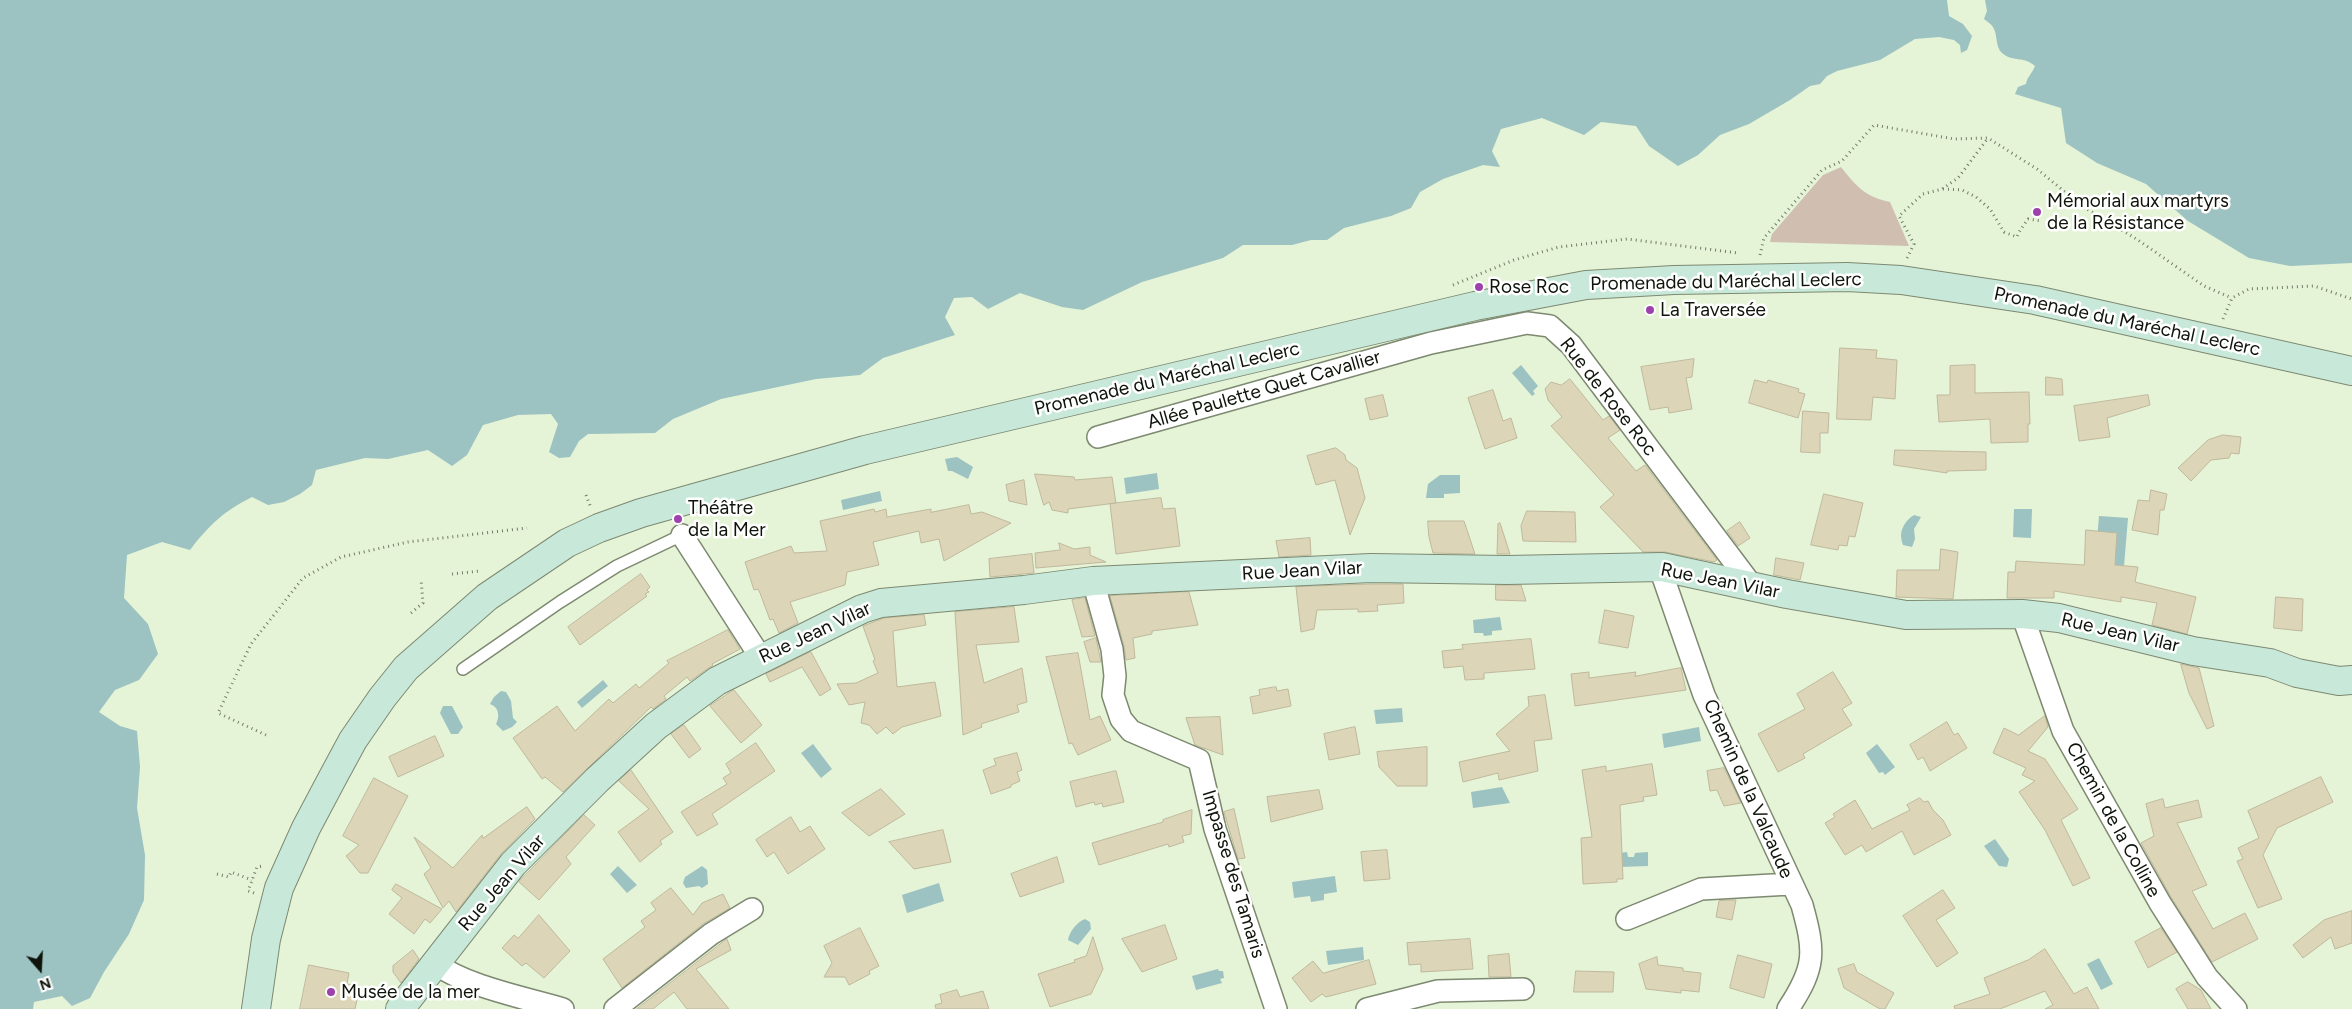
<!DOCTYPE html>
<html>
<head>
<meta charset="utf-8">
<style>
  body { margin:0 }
  #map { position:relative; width:2352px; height:1009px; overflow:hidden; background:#e5f3d7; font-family:Figtree,sans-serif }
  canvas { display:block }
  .north { position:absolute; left:15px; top:944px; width:50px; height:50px; -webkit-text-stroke:4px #fff; paint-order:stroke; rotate:161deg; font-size:14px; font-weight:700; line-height:20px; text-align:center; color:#0f140a }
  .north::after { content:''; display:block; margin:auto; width:18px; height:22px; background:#0f140a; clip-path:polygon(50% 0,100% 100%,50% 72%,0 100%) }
</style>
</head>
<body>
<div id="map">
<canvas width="2352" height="1009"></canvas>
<div class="north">N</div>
</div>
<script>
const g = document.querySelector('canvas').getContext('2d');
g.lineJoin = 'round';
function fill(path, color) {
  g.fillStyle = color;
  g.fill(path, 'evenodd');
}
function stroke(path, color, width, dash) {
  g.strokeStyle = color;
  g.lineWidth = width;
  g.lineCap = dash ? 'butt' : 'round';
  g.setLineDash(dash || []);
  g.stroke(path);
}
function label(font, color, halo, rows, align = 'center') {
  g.font = font + ' Figtree,sans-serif';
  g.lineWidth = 5;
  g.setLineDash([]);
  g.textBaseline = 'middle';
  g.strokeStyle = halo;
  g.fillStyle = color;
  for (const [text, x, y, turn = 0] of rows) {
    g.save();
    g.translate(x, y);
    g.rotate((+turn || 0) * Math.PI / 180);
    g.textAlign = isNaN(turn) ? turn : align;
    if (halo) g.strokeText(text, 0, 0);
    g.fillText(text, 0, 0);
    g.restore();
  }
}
const green = new Path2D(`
  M 1841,167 C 1856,186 1865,197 1890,202 L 1909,246 L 1770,242 L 1772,234 L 1823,175 Z`);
const water = new Path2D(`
  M 0,0 L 1947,0 L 1949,16 L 1963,24 L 1972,36 L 1967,50 L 1961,53 L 1960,45 L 1954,40 L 1939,37 L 1915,39 L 1880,60 L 1837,71 L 1827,76 L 1820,84 L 1810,86 L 1790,100 L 1749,124 L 1720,135 L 1698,155 L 1678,166 L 1649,146 L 1636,126 L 1601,122 L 1584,135 L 1542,118 L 1501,129 L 1492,151 L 1500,167 L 1483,165 L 1443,179 L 1420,192 L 1411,208 L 1391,216 L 1344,228 L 1327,240 L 1311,240 L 1292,245 L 1243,245 L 1223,258 L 1142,282 L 1083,310 L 1062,307 L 1020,293 L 988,309 L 972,297 L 954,298 L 945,317 L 955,335 L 883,358 L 860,375 L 816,379 L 721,399 L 673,419 L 655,433 L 588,434 L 579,441 L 570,457 L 559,458 L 549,452 L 558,424 L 551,414 L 518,415 L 483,425 L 467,455 L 452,466 L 428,450 L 388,459 L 365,458 L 316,470 L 312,485 L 300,494 L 284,502 L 268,505 L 252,497 C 224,511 209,525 190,550 L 162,542 L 127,555 L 124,598 L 148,624 L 158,654 L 139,680 L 115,690 L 99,712 L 120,726 L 137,731 L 140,767 L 137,808 L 145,855 L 144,900 L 129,934 L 104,972 L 90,998 L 72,1006 L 62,996 L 34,1002 L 33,1009 L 0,1009 Z
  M 1985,0 L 2352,0 L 2352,263 L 2290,266 L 2249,258 L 2188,221 L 2146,184 L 2097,163 L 2066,143 L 2061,108 L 2015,94 L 2018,87 L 2026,84 C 2027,77 2032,74 2035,66 C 2024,56 2012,62 2002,53 C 1995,47 1998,35 1993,27 C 1991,24 1987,21 1984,19 L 1987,11 Z
  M 1521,365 L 1538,386 L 1533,391 L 1535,394 L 1532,396 L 1512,373 Z
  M 957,457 L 973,467 L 968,479 L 952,471 L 948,471 L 945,459 Z
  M 1157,473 L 1159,489 L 1126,494 L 1124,478 Z
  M 1440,475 L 1460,475 L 1460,493 L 1444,494 L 1444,498 L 1426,498 L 1428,484 Z
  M 880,491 L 882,501 L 843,510 L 841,500 Z
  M 2014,509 L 2032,509 L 2031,538 L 2013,537 Z
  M 1914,515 L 1921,517 L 1914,529 L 1915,539 L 1912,547 L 1903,545 C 1898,533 1903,522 1914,515 Z
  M 2099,516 L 2128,518 L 2124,566 L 2115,565 L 2096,552 Z
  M 1500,617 L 1502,630 L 1492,631 L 1492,635 L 1484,636 L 1483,633 L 1474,633 L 1473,620 Z
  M 603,680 L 608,686 L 582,708 L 577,702 Z
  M 501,691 L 506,692 L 511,701 L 513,718 L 517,722 L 512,727 L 503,731 L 496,724 C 500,716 499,707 490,704 L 494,697 Z
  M 443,706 L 452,706 L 463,727 L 458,734 L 451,734 L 440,713 Z
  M 1402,708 L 1403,722 L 1376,724 L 1374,710 Z
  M 1699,727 L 1701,741 L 1664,748 L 1662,734 Z
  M 813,744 L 832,769 L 821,778 L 801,753 Z
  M 1877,744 L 1895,767 L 1885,775 L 1883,772 L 1879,773 L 1866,753 Z
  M 1502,787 L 1510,803 L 1473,808 L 1471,792 Z
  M 1995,839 L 2009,859 L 2007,867 L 1999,866 L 1984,846 Z
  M 1627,852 L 1628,857 L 1634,857 L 1635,853 L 1648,852 L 1648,866 L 1620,867 L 1620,853 Z
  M 618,866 L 637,885 L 627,893 L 610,874 Z
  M 702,866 L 707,870 L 708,884 L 702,888 L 699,886 L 686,888 L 683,883 L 685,877 Z
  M 1335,876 L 1337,892 L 1324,894 L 1324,900 L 1311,902 L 1310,896 L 1294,898 L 1292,882 Z
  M 939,883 L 944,901 L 907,913 L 902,895 Z
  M 1085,919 L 1090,922 L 1091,929 L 1078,945 L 1068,940 C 1069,932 1078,921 1085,919 Z
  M 1363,947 L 1364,960 L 1328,965 L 1326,951 Z
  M 2099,958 L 2113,984 L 2101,990 L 2087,964 Z
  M 1218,969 L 1219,971 L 1223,971 L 1224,978 L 1220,979 L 1222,983 L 1196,990 L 1192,976 Z`);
const building = new Path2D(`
  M 1840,348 L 1877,350 L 1876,358 L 1897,360 L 1895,399 L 1873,397 L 1871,420 L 1837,419 Z
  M 1694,359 L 1692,377 L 1686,378 L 1692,409 L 1669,413 L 1668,407 L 1650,410 L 1641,367 Z
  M 1975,365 L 1975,393 L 2029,392 L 2030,424 L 2028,424 L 2028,442 L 1991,443 L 1990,419 L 1939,422 L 1937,395 L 1950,395 L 1950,366 Z
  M 2046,377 L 2062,379 L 2063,395 L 2046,395 Z
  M 1570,379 L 1603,420 L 1609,416 L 1620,430 L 1608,438 L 1636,471 L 1645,465 L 1717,560 L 1714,562 L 1665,552 L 1643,552 L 1600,507 L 1614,495 L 1551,426 L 1562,417 L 1548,400 L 1545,389 L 1551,382 L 1561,385 Z
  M 1755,380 L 1767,383 L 1768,380 L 1799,389 L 1798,392 L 1805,394 L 1798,418 L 1749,403 Z
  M 1493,390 L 1503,421 L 1511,418 L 1517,438 L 1485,449 L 1468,398 Z
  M 1383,395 L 1388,416 L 1370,420 L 1365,399 Z
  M 2148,395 L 2150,405 L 2107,418 L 2110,437 L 2079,441 L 2074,406 Z
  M 1803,411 L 1829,413 L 1828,433 L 1820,433 L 1820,453 L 1801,452 Z
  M 2223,435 L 2241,437 L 2239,454 L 2231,453 L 2229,458 L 2211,460 L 2191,481 L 2178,468 L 2208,440 Z
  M 1336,448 L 1345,455 L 1346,460 L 1357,468 L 1365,498 L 1350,535 L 1335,480 L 1316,485 L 1307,456 Z
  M 1895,450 L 1986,452 L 1986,470 L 1947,471 L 1947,473 L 1894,465 Z
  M 1035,474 L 1074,477 L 1075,480 L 1112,477 L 1116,503 L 1068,509 L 1068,513 L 1052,510 L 1049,502 L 1044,505 Z
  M 1024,480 L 1027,505 L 1009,501 L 1006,485 Z
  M 2151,490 L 2167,494 L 2164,510 L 2160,510 L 2158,535 L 2132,530 L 2138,500 L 2149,501 Z
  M 1824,494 L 1863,503 L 1855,537 L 1849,536 L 1847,546 L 1839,545 L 1838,550 L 1811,545 Z
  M 1161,498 L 1163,509 L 1175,508 L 1180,546 L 1116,554 L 1110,504 Z
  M 969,505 L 971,514 L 982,512 L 1011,523 L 944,561 L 939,539 L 921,543 L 919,531 L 873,542 L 879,565 L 847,572 L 845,585 L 790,602 L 798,623 L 779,633 L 773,619 L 770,620 L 760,593 L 758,589 L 754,590 L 745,562 L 791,546 L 794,553 L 827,551 L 820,521 L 874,509 L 875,512 L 886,509 L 887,517 L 931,509 L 931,512 Z
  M 1527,511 L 1575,512 L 1576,542 L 1523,541 L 1521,526 Z
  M 1428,521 L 1464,521 L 1475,554 L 1433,553 L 1429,537 Z
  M 1740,522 L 1750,538 L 1738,546 L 1727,531 Z
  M 1500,523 L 1510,554 L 1497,554 L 1498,524 Z
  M 2086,530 L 2117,533 L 2115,565 L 2138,567 L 2135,582 L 2196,597 L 2187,634 L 2152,625 L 2157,603 L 2121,597 L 2121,602 L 2054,591 L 2054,598 L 2007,598 L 2008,572 L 2015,572 L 2016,561 L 2084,565 Z
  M 1310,538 L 1311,555 L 1279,557 L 1276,541 Z
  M 1059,543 L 1074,549 L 1090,547 L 1090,555 L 1106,562 L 1036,568 L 1035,553 L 1060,550 Z
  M 1941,549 L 1958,552 L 1953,599 L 1896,597 L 1897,570 L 1939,570 Z
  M 1032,554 L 1034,573 L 990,577 L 989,559 Z
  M 1776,558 L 1804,563 L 1800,580 L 1774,575 Z
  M 641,574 L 650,587 L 647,590 L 649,592 L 645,594 L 647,596 L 580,645 L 568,627 Z
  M 1371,584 L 1403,584 L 1404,603 L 1377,605 L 1378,611 L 1358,612 L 1358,609 L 1317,610 L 1314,629 L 1301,632 L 1296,587 Z
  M 1496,585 L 1521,585 L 1526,601 L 1496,600 Z
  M 1189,592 L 1198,625 L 1152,631 L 1152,634 L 1133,638 L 1135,658 L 1126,660 L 1124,646 L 1110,596 Z
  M 2276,597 L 2303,599 L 2302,631 L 2274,628 Z
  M 1085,598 L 1095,636 L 1082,637 L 1072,600 Z
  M 1014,607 L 1019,642 L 976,645 L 984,683 L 1022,668 L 1027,702 L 1017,705 L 1019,712 L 981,724 L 982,727 L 963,735 L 955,612 Z
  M 1605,610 L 1634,616 L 1628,648 L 1599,643 Z
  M 924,615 L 926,625 L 893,631 L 897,687 L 935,682 L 941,716 L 902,727 L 893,734 L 886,727 L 877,734 L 869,725 L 861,723 L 865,702 L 849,705 L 837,684 L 856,683 L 878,673 L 873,661 L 875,660 L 863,626 L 884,618 Z
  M 728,630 L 740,649 L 712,664 L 713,665 L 690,681 L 687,677 L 664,696 L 666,699 L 653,709 L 651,707 L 563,792 L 545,777 L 542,779 L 513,738 L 557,706 L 575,731 L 609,699 L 613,703 L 636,684 L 639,688 L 669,663 L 667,661 Z
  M 1096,638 L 1101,662 L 1090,662 L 1084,642 Z
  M 1531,639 L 1535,669 L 1484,673 L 1484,679 L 1465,680 L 1463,666 L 1444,668 L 1442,651 L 1463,649 L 1462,645 Z
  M 811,652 L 831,689 L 820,696 L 802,667 L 770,682 L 766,674 Z
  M 1078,653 L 1090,720 L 1100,716 L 1111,740 L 1078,755 L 1072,743 L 1069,744 L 1046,657 Z
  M 2181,664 L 2199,668 L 2214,726 L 2207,729 L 2189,693 Z
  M 1681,668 L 1686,690 L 1575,706 L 1571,674 L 1589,672 L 1589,678 L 1636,672 L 1635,676 Z
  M 1833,672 L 1852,703 L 1842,709 L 1852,725 L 1803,754 L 1805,758 L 1778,772 L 1758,734 L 1805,709 L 1797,694 Z
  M 1276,687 L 1277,691 L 1288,689 L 1291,706 L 1253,714 L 1250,697 L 1260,695 L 1259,690 Z
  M 734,690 L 762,725 L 741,743 L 710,706 Z
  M 1545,695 L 1552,739 L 1534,741 L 1538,771 L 1499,780 L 1498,773 L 1463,782 L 1459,762 L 1510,751 L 1496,734 L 1529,706 L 1528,697 Z
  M 2045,716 L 2048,727 L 2028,751 L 2045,759 L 2078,809 L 2061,820 L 2090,878 L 2073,886 L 2045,830 L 2019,792 L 2035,781 L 2022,775 L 2026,768 L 1993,753 L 2004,728 L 2018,735 Z
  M 1220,717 L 1223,755 L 1195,745 L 1186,718 Z
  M 1947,722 L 1954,735 L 1958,733 L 1967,748 L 1930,771 L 1923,757 L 1918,760 L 1910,745 Z
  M 684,725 L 701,749 L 689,758 L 671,734 Z
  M 1355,727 L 1360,754 L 1329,760 L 1324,734 Z
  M 435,736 L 444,756 L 398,777 L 389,757 Z
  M 756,743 L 775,771 L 712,814 L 718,824 L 697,836 L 681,812 L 727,784 L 723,778 L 731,773 L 726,764 Z
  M 1427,747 L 1427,786 L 1397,786 L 1379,767 L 1377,752 Z
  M 1017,753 L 1022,770 L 1017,772 L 1020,781 L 1011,785 L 1011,787 L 991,794 L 983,770 L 996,765 L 994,759 Z
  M 1652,764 L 1657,795 L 1643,797 L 1644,801 L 1620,805 L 1623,879 L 1617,879 L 1617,882 L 1583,884 L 1581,838 L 1592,837 L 1582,770 L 1606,766 L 1606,771 Z
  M 1724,768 L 1741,803 L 1724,806 L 1717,790 L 1710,791 L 1707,771 Z
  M 631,770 L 673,832 L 660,841 L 662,844 L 640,862 L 618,832 L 649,809 L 619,781 Z
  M 1116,771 L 1124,802 L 1103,807 L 1102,803 L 1095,805 L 1094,802 L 1076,807 L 1070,782 Z
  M 2321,777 L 2333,802 L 2277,828 L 2263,855 L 2282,899 L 2258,908 L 2237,861 L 2243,859 L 2238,848 L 2259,838 L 2248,811 Z
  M 374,778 L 408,796 L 368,873 L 360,873 L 346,856 L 359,845 L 343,836 Z
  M 881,789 L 905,814 L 869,836 L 842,813 Z
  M 1319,790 L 1323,809 L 1271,822 L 1267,797 Z
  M 1920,798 L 1924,802 L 1928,801 L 1933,810 L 1943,820 L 1951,835 L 1914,855 L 1902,831 L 1866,852 L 1862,845 L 1845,855 L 1825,823 L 1835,817 L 1833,814 L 1855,800 L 1872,829 L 1910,810 L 1907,805 Z
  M 2163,799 L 2165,808 L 2198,800 L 2202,817 L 2177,823 L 2207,885 L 2192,891 L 2213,929 L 2245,913 L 2258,939 L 2212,962 L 2171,897 L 2141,843 L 2154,836 L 2146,804 Z
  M 527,807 L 535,819 L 501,854 L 456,912 L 449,901 L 443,908 L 424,874 L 431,868 L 414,837 L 453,868 L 482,835 L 483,838 Z
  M 1234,809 L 1245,858 L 1238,859 L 1224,812 Z
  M 1192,810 L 1191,834 L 1182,836 L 1184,842 L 1169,847 L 1168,844 L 1099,865 L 1092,843 L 1163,822 L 1163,820 Z
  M 584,815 L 595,825 L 566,857 L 571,864 L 539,900 L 519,882 Z
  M 791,817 L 800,832 L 810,826 L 825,849 L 788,874 L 774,852 L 767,857 L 756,840 Z
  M 943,830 L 951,862 L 914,869 L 889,842 Z
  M 1387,850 L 1390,879 L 1364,881 L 1361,852 Z
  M 1057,857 L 1064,882 L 1020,897 L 1011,874 Z
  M 396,884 L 442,909 L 430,923 L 425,919 L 414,934 L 389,914 L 402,898 L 392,890 Z
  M 671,888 L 693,915 L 702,903 L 723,894 L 730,908 L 703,924 L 622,988 L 603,959 L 645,927 L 641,921 L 656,910 L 651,903 Z
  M 1943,890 L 1955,908 L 1936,920 L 1958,953 L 1937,967 L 1903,916 Z
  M 1731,900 L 1736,900 L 1732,920 L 1716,917 L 1719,901 Z
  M 2352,911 L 2352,943 L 2335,949 L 2331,937 L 2303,958 L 2293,945 L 2324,920 Z
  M 539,915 L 570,951 L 544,978 L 526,963 L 522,966 L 502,948 L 514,935 L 518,938 Z
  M 1165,925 L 1177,959 L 1142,972 L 1122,939 Z
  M 860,928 L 879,966 L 869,971 L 870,974 L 849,985 L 845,977 L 824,977 L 832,963 L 824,946 Z
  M 2161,928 L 2177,952 L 2148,968 L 2135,942 Z
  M 1093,937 L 1103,969 L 1091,994 L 1050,1007 L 1038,974 L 1075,962 L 1074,960 L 1086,956 Z
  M 727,939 L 731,950 L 696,969 L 729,1009 L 687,1009 L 674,992 L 653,1009 L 637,1009 Z
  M 1470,939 L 1473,969 L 1421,972 L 1421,964 L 1409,965 L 1407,943 Z
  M 2045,949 L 2074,994 L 2087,987 L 2099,1009 L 2045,1009 L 2053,1005 L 2045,991 L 2000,1009 L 1955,1009 L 1954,1006 L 1990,994 L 1984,978 L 2028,960 Z
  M 413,950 L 419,959 L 401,983 L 393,972 L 393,966 Z
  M 1509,954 L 1511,977 L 1489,977 L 1488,956 Z
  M 1738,955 L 1772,964 L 1764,998 L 1730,988 Z
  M 1657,957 L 1658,965 L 1683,968 L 1683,971 L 1701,973 L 1699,992 L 1681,990 L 1681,993 L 1646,989 L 1639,964 Z
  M 1369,960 L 1376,984 L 1326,997 L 1322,994 L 1311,1002 L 1292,978 L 1313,961 L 1323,973 Z
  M 1854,964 L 1857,972 L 1894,993 L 1885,1009 L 1880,1009 L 1844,988 L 1838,969 Z
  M 309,965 L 349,973 L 347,984 L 360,986 L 355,1009 L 300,1009 Z
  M 1576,971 L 1614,972 L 1613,992 L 1574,992 Z
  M 2188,982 L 2201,990 L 2211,1009 L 2188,1009 L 2176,989 Z
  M 957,990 L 960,997 L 983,991 L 989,1009 L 936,1009 L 935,1005 L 942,1003 L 940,995 Z`);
const path = new Path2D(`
  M 1943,189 L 1962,190 L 1976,197 L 1990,209 L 2004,232 L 2017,237 L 2019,232 L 2028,219 L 2042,221
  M 1760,255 L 1764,238 L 1822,170 L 1842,161 L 1874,125 L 1954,139 L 1988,138 L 2037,169 L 2082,206 L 2138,240 L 2204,286 L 2232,298
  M 1907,258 L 1914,244 L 1899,216 L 1923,194 L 1942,189 L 1958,178 L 1988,138
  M 1453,285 L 1514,260 L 1559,247 L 1627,239 L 1738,253
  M 2223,319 L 2232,298 L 2249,289 L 2314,286 L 2352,299
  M 586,495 L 591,508
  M 452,574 L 480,571
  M 411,613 L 423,603 L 421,579
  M 266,735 L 218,713 L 251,644 L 303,578 L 341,557 L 408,542 L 527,528
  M 217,874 L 229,877 L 231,872 L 252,880
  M 254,893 L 248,891 L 257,867 L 263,866`);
const lane = new Path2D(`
  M 463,669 L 560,602 L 617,566 L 682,535`);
const street = new Path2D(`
  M 1098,437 L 1431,343 L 1527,323 L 1550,326 L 1571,345 L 1753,587
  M 682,535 L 761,658
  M 1662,567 L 1662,574 L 1704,695 L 1802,905 C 1815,952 1816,967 1788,1009
  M 1093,581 L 1112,649 L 1115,676 L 1113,695 L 1121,719 L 1131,731 L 1199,760 L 1215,829 L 1276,1009
  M 2022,614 L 2063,731 L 2160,903 L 2207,977 L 2236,1009
  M 1627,919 L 1701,889 L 1790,884
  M 435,963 C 464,986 526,998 563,1009
  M 615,1009 L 711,934 L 752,909
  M 1367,1009 L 1438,991 L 1523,989`);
const secondary = new Path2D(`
  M 256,1009 L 266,939 L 279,888 L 306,828 L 333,777 L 353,740 L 382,698 L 406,668 L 487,597 L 567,543 L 599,528 L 641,513 L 865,450 L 1475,306 L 1586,285 L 1674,280 L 1847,277 L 1901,280 L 2035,300 L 2352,371
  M 400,1009 L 513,864 L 597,780 L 656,726 L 717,681 L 862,609 L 881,603 L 1024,590 L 1093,581 L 1371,568 L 1507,570 L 1662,567 L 1787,594 L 1906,615 L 2022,614 L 2059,618 L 2193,651 L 2270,663 L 2297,673 L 2339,681 L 2352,680`);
const markers = [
  [2037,212,5,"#9d41ac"],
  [1479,287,5,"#9d41ac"],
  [1650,310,5,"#9d41ac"],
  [678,519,5,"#9d41ac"],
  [331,992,5,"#9d41ac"]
];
const poiNames = [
  ["Mémorial aux martyrs",2047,201],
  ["de la Résistance",2047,223],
  ["Rose Roc",1489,287],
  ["La Traversée",1660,310],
  ["Théâtre",688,508],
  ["de la Mer",688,530],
  ["Musée de la mer",341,992]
];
const streetNames = [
  ["Promenade du Maréchal Leclerc",1726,282,-1],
  ["Promenade du Maréchal Leclerc",2127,322,12],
  ["Promenade du Maréchal Leclerc",1167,379,-13],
  ["Allée Paulette Quet Cavallier",1264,390,-16],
  ["Rue de Rose Roc",1608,397,52],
  ["Rue Jean Vilar",1302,571,-3],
  ["Rue Jean Vilar",1720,581,11],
  ["Rue Jean Vilar",815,633,-25],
  ["Rue Jean Vilar",2120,633,13],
  ["Chemin de la Valcaude",1748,789,66],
  ["Chemin de la Colline",2113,820,61],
  ["Impasse des Tamaris",1233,874,73],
  ["Rue Jean Vilar",502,883,-49]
];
fill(green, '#d0bfb1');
fill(water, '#9cc2c1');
fill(building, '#dcd5b7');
stroke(building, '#bfb89c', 1);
stroke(lane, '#7d8970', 14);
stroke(street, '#7d8970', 24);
stroke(secondary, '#7d8970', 30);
stroke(path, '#737c6a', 3, [1, 4]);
stroke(lane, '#fff', 11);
stroke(street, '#fff', 21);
stroke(secondary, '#c8e8da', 28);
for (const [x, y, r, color] of markers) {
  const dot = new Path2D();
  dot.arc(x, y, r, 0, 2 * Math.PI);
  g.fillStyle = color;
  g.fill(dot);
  stroke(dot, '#fff', 2);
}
label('19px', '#0f140a', '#fff', poiNames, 'left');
label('19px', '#0f140a', '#fff', streetNames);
</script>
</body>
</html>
